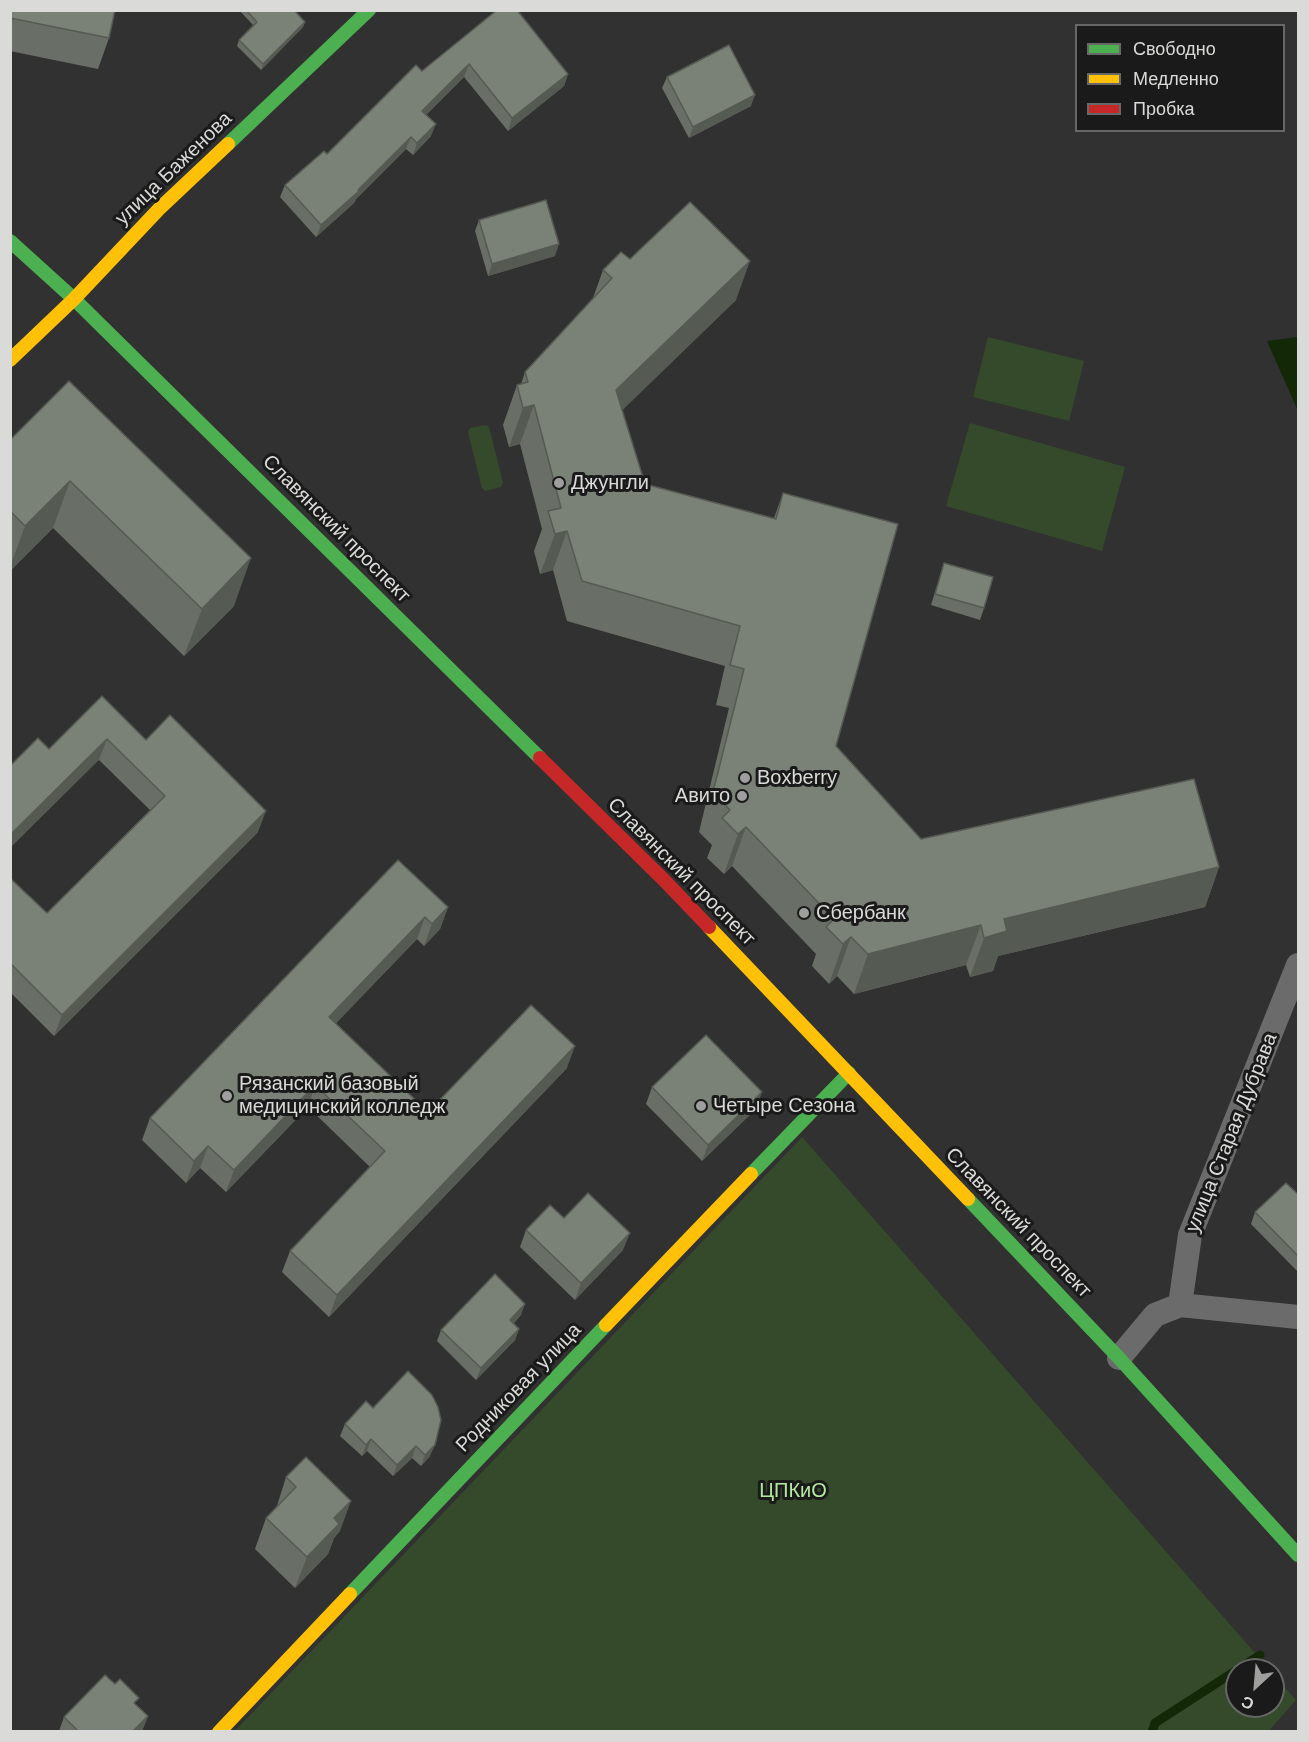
<!DOCTYPE html>
<html>
<head>
<meta charset="utf-8">
<style>
  body { margin:0 }
  #map { position:relative; width:1309px; height:1742px; overflow:hidden; background:#313131; font-family:Helvetica,sans-serif }
  canvas { display:block }
  .frame { position:absolute; inset:0; border:12px solid #dadbd9; pointer-events:none }
  .legend { position:absolute; left:1075px; top:24px; width:210px; height:108px; box-sizing:border-box; background:#191a19; border:2px solid #666766; margin:0; padding:8px 10px; list-style:none; font-size:18px; color:#dadbd9 }
  .legend li { display:flex; align-items:center; gap:12px; height:30px }
  .legend b { width:30px; border:2px solid #666766 }
  .north { position:absolute; left:1225px; top:1658px; width:60px; height:60px; box-sizing:border-box; background:#191a19; border:2px solid #666766; border-radius:50%; rotate:206deg; font-size:16px; font-weight:700; line-height:24px; text-align:center; color:#dadbd9 }
  .north::after { content:''; display:block; margin:auto; width:21px; height:27px; background:#9fa09e; clip-path:polygon(50% 0,100% 100%,50% 72%,0 100%) }
</style>
</head>
<body>
<div id="map">
<canvas width="1309" height="1742"></canvas>
<div class="frame"></div>
<ul class="legend">
<li><b style="height:8px;background:#4caf50"></b>Свободно</li>
<li><b style="height:8px;background:#ffc107"></b>Медленно</li>
<li><b style="height:8px;background:#c62828"></b>Пробка</li>
</ul>
<div class="north">С</div>
</div>
<script>
const g = document.querySelector('canvas').getContext('2d');
g.lineJoin = 'round';
function fill(path, color) {
  g.fillStyle = color;
  g.fill(path, 'evenodd');
}
function stroke(path, color, width, dash) {
  g.strokeStyle = color;
  g.lineWidth = width;
  g.lineCap = dash ? 'butt' : 'round';
  g.setLineDash(dash || []);
  g.stroke(path);
}
function label(font, color, halo, rows, align = 'center') {
  g.font = font + ' Helvetica,sans-serif';
  g.lineWidth = 6;
  g.setLineDash([]);
  g.textBaseline = 'middle';
  g.strokeStyle = halo;
  g.fillStyle = color;
  for (const [text, x, y, turn = 0] of rows) {
    g.save();
    g.translate(x, y);
    g.rotate((+turn || 0) * Math.PI / 180);
    g.textAlign = isNaN(turn) ? turn : align;
    if (halo) g.strokeText(text, 0, 0);
    g.fillText(text, 0, 0);
    g.restore();
  }
}
const green = new Path2D(`
  M 988,337 L 1084,361 L 1069,421 L 973,397 Z
  M 970,423 L 1125,467 L 1102,551 L 946,506 Z
  M 485,425 L 489,427 L 503,483 L 501,487 L 485,491 L 482,488 L 468,432 L 470,428 Z
  M 802,1137 L 1270,1670 L 1237,1670 L 1237,1706 L 1273,1706 L 1273,1674 L 1296,1700 L 1268,1732 L 234,1732 Z`);
const water = new Path2D(`
  M 1298,337 L 1298,411 L 1267,341 Z`);
const stream = new Path2D(`
  M 1152,1732 L 1155,1723 L 1260,1655`);
const street = new Path2D(`
  M 1180,1305 L 1190,1235 L 1298,965
  M 1119,1358 L 1155,1315 L 1180,1305 L 1298,1317`);
const fast = new Path2D(`
  M 228,144 L 369,10
  M 10,241 L 74,299 L 540,758
  M 751,1174 L 849,1073
  M 968,1199 L 1119,1358 L 1298,1555
  M 350,1594 L 606,1325`);
const slow = new Path2D(`
  M 10,360 L 74,299 L 159,209 L 228,144
  M 709,927 L 968,1199
  M 606,1325 L 751,1174
  M 219,1732 L 350,1594`);
const jam = new Path2D(`
  M 540,758 L 664,880 L 709,927`);
const wall = new Path2D(`
  M 10,10 L 109,38 L 98,69 L 10,51 Z
  M 239,10 L 294,10 L 305,22 L 303,27 L 261,70 L 237,46 L 239,40 L 253,25 Z
  M 497,10 L 568,74 L 564,86 L 508,131 L 464,77 L 426,115 L 431,136 L 413,155 L 406,149 L 356,199 L 354,203 L 316,237 L 280,197 L 285,185 L 327,154 L 422,71 Z
  M 667,77 L 751,106 L 689,138 L 662,88 Z
  M 479,220 L 555,256 L 488,276 L 475,231 Z
  M 630,259 L 736,300 L 622,410 L 645,484 L 774,518 L 783,493 L 836,746 L 921,839 L 1219,867 L 1205,907 L 998,956 L 993,971 L 970,977 L 966,965 L 854,994 L 837,976 L 829,984 L 812,966 L 816,954 L 732,866 L 724,874 L 707,858 L 712,845 L 699,832 L 729,708 L 716,705 L 725,666 L 567,621 L 553,570 L 540,574 L 534,551 L 542,529 L 520,444 L 509,447 L 503,425 L 517,385 L 521,384 L 525,372 L 593,298 L 603,270 Z
  M 69,381 L 234,606 L 184,656 L 53,528 L 10,571 L 10,440 Z
  M 944,563 L 984,608 L 980,620 L 931,605 Z
  M 102,696 L 146,740 L 258,832 L 54,1036 L 10,992 L 10,878 L 47,913 L 150,810 L 99,760 L 49,749 Z
  M 398,860 L 448,907 L 440,929 L 424,946 L 417,939 L 335,1024 L 428,1112 L 567,1068 L 329,1317 L 282,1272 L 290,1251 L 370,1167 L 308,1107 L 226,1192 L 200,1168 L 186,1183 L 142,1140 L 150,1118 Z
  M 652,1087 L 756,1109 L 702,1161 L 646,1104 Z
  M 1299,1195 L 1299,1273 L 1251,1224 L 1255,1212 Z
  M 526,1230 L 623,1250 L 575,1300 L 520,1247 Z
  M 521,1315 L 514,1323 L 519,1329 L 515,1340 L 476,1380 L 437,1341 L 441,1330 Z
  M 373,1408 L 430,1456 L 421,1466 L 412,1458 L 393,1476 L 367,1451 L 362,1456 L 340,1436 L 345,1424 Z
  M 286,1477 L 340,1531 L 334,1538 L 328,1554 L 295,1588 L 255,1549 L 266,1518 L 276,1509 Z
  M 136,1705 L 148,1716 L 142,1731 L 59,1731 L 64,1717 Z`);
const shadedWall = new Path2D(`
  M 305,22 L 303,27 L 261,70 L 263,64 Z
  M 469,64 L 464,77 L 418,123 L 422,111 Z
  M 568,74 L 564,86 L 508,131 L 512,118 Z
  M 755,95 L 751,106 L 689,138 L 693,127 Z
  M 436,124 L 431,136 L 413,155 L 417,143 Z
  M 411,137 L 406,149 L 356,199 L 354,203 L 316,237 L 321,225 L 358,190 Z
  M 559,244 L 555,256 L 488,276 L 492,264 Z
  M 750,261 L 736,300 L 602,430 L 616,390 Z
  M 534,405 L 520,444 L 509,447 L 523,408 Z
  M 70,481 L 53,528 L 10,571 L 10,567 L 25,526 Z
  M 567,531 L 553,570 L 540,574 L 555,534 Z
  M 251,558 L 234,606 L 184,656 L 202,609 Z
  M 107,739 L 99,760 L 10,848 L 10,835 Z
  M 266,811 L 258,832 L 54,1036 L 62,1015 Z
  M 746,827 L 732,866 L 724,874 L 738,834 Z
  M 1219,867 L 1205,907 L 998,956 L 993,971 L 970,977 L 984,938 L 1004,919 Z
  M 448,907 L 440,929 L 424,946 L 432,924 Z
  M 425,917 L 417,939 L 321,1039 L 329,1017 Z
  M 981,925 L 966,965 L 854,994 L 868,954 Z
  M 851,937 L 837,976 L 829,984 L 843,944 Z
  M 575,1046 L 567,1068 L 329,1317 L 337,1295 Z
  M 315,1085 L 308,1107 L 226,1192 L 234,1170 Z
  M 762,1092 L 756,1109 L 702,1161 L 708,1145 Z
  M 208,1146 L 200,1168 L 186,1183 L 194,1161 Z
  M 630,1233 L 623,1250 L 575,1300 L 581,1283 Z
  M 525,1304 L 521,1315 L 506,1331 L 510,1320 Z
  M 519,1329 L 515,1340 L 476,1380 L 481,1368 Z
  M 371,1439 L 367,1451 L 362,1456 L 366,1445 Z
  M 435,1445 L 430,1456 L 421,1466 L 425,1455 Z
  M 416,1446 L 412,1458 L 393,1476 L 397,1465 Z
  M 351,1501 L 340,1531 L 334,1538 L 328,1554 L 295,1588 L 307,1557 L 334,1518 Z
  M 148,1716 L 142,1731 L 133,1731 Z`);
const building = new Path2D(`
  M 10,10 L 115,10 L 109,38 L 10,18 Z
  M 246,10 L 294,10 L 305,22 L 263,64 L 239,40 L 257,22 Z
  M 497,10 L 517,10 L 568,74 L 512,118 L 469,64 L 422,111 L 436,124 L 417,143 L 411,137 L 358,190 L 359,191 L 321,225 L 285,185 L 324,151 L 327,154 L 416,65 L 422,71 Z
  M 729,45 L 755,95 L 693,127 L 667,77 Z
  M 546,200 L 559,244 L 492,264 L 479,220 Z
  M 690,202 L 750,261 L 616,390 L 645,484 L 776,519 L 783,493 L 898,524 L 836,746 L 921,839 L 1194,779 L 1219,867 L 1004,919 L 1007,931 L 984,938 L 981,925 L 868,954 L 851,937 L 843,944 L 826,927 L 834,919 L 746,827 L 738,834 L 722,818 L 730,810 L 713,792 L 744,669 L 730,665 L 740,626 L 582,581 L 567,531 L 555,534 L 548,511 L 561,508 L 534,405 L 523,408 L 517,385 L 528,382 L 525,372 L 612,278 L 603,270 L 621,252 L 630,259 Z
  M 69,381 L 251,558 L 202,609 L 70,481 L 25,526 L 10,511 L 10,440 Z
  M 944,563 L 993,577 L 984,608 L 935,594 Z
  M 102,696 L 146,740 L 170,715 L 266,811 L 62,1015 L 10,963 L 10,878 L 47,913 L 165,796 L 107,739 L 10,835 L 10,766 L 38,738 L 49,749 Z
  M 398,860 L 448,907 L 432,924 L 425,917 L 329,1017 L 428,1112 L 531,1005 L 575,1046 L 337,1295 L 290,1251 L 385,1151 L 315,1085 L 234,1170 L 208,1146 L 194,1161 L 150,1118 Z
  M 706,1035 L 762,1092 L 708,1145 L 652,1087 Z
  M 1286,1183 L 1299,1195 L 1299,1257 L 1255,1212 Z
  M 588,1193 L 630,1233 L 581,1283 L 526,1230 L 550,1205 L 564,1218 Z
  M 495,1274 L 525,1304 L 510,1320 L 519,1329 L 481,1368 L 441,1330 Z
  M 408,1371 L 432,1395 L 438,1407 L 441,1420 L 435,1445 L 425,1455 L 416,1446 L 397,1465 L 371,1439 L 366,1445 L 345,1424 L 366,1401 L 373,1408 Z
  M 306,1457 L 351,1501 L 334,1518 L 339,1524 L 307,1557 L 266,1518 L 296,1487 L 286,1477 Z
  M 105,1675 L 115,1684 L 120,1679 L 139,1698 L 134,1703 L 148,1716 L 133,1731 L 78,1731 L 64,1717 Z`);
const markers = [
  [559,483,6,"#9fa09e"],
  [745,778,6,"#9fa09e"],
  [742,796,6,"#9fa09e"],
  [804,913,6,"#9fa09e"],
  [227,1096,6,"#9fa09e"],
  [701,1106,6,"#9fa09e"]
];
const streetNames = [
  ["улица Баженова",174,169,-44],
  ["Славянский проспект",336,529,45],
  ["Славянский проспект",681,872,45],
  ["улица Старая Дубрава",1232,1133,-68],
  ["Славянский проспект",1018,1223,46],
  ["Родниковая улица",519,1388,-46]
];
const poiNames = [
  ["Джунгли",571,483],
  ["Boxberry",757,778],
  ["Авито",730,796,"right"],
  ["Сбербанк",816,913],
  ["Рязанский базовый",239,1084],
  ["медицинский колледж",239,1107],
  ["Четыре Сезона",713,1106]
];
const parkNames = [
  ["ЦПКиО",793,1491]
];
fill(green, '#344a2b');
fill(water, '#122807');
stroke(stream, '#122807', 9);
stroke(street, '#6a6b6a', 24);
stroke(fast, '#4caf50', 14);
stroke(slow, '#ffc107', 14);
stroke(jam, '#c62828', 14);
fill(wall, '#696f66');
fill(shadedWall, '#555a53');
fill(building, '#7a8177');
stroke(building, '#555a53', 1.5);
for (const [x, y, r, color] of markers) {
  const dot = new Path2D();
  dot.arc(x, y, r, 0, 2 * Math.PI);
  g.fillStyle = color;
  g.fill(dot);
  stroke(dot, '#191a19', 2);
}
label('20px', '#dadbd9', '#191a19', streetNames);
label('20px', '#dadbd9', '#191a19', poiNames, 'left');
label('20px', '#b3e99e', '#191a19', parkNames);
</script>
</body>
</html>
